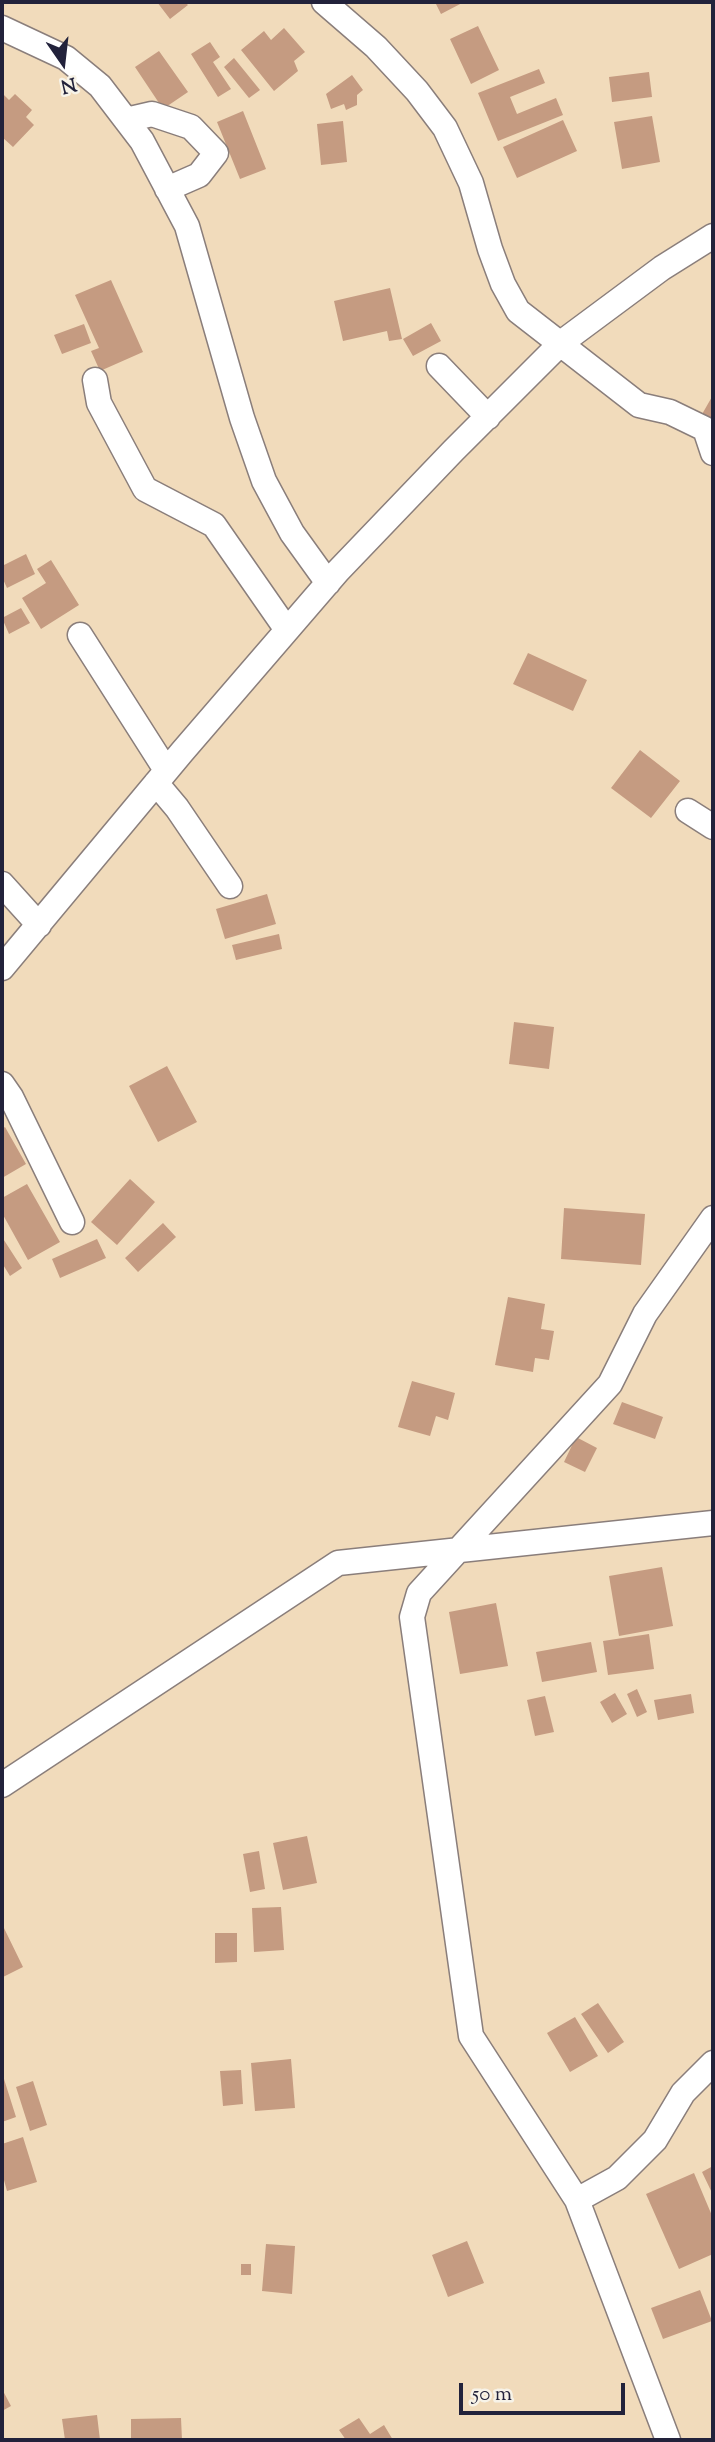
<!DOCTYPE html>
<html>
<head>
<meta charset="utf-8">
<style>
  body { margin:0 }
  #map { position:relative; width:715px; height:2442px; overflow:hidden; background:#f1dbbb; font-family:"Sorts Mill Goudy",serif }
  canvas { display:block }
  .frame { position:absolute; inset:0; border:4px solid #22223b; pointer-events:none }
  .north { position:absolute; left:28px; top:28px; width:70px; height:70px; -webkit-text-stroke:5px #f7f3e8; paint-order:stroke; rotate:166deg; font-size:19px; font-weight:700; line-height:28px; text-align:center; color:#22223b }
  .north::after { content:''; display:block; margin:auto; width:24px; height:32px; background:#22223b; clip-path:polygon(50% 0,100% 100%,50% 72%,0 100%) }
  .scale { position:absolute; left:459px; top:2383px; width:166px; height:32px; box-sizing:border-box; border:4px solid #22223b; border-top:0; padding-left:9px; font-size:21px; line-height:24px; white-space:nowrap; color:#22223b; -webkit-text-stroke:5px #f7f3e8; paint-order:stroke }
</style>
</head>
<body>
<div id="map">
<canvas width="715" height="2442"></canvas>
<div class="frame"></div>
<div class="north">N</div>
<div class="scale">50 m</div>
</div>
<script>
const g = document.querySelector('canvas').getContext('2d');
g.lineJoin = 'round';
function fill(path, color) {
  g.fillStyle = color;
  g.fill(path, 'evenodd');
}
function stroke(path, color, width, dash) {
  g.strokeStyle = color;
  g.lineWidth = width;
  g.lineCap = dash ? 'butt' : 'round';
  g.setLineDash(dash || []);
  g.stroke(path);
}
const building = new Path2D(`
  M 157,2 L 185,2 L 188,5 L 170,19 Z
  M 435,2 L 464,2 L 441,14 Z
  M 478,26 L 499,70 L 471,84 L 450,39 Z
  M 284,28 L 305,52 L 294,61 L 298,71 L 274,91 L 241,50 L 264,31 L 271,40 Z
  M 210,42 L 220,57 L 213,62 L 231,89 L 218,97 L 191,54 Z
  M 159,51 L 188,92 L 163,109 L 135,67 Z
  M 234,58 L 260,90 L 249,98 L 224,67 Z
  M 539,69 L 545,83 L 510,97 L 517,114 L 556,98 L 563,115 L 498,141 L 478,93 Z
  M 649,72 L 652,97 L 612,102 L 609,77 Z
  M 352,75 L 363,90 L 357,95 L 357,105 L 346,110 L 344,104 L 331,109 L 326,94 Z
  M 2,93 L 9,100 L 15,94 L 32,110 L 26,117 L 34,125 L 13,147 L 2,137 Z
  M 243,111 L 266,169 L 240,179 L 217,122 Z
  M 652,116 L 660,162 L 622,169 L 614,122 Z
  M 563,120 L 577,151 L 517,178 L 503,147 Z
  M 343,121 L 347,162 L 321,165 L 317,124 Z
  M 111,280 L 143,352 L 100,371 L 91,351 L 99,348 L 75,295 Z
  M 390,288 L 402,339 L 389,341 L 387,331 L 343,341 L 334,301 Z
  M 431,323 L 441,341 L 413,356 L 403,339 Z
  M 84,324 L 91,343 L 62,354 L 54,335 Z
  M 713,395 L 713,422 L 701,416 Z
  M 26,554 L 35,574 L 7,588 L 2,577 L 2,566 Z
  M 51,560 L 79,605 L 41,629 L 22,598 L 46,583 L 37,569 Z
  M 21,608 L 30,623 L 9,634 L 2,618 Z
  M 528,653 L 587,680 L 573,711 L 513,684 Z
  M 640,750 L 680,781 L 651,818 L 611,788 Z
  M 267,894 L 276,924 L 225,939 L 216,909 Z
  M 279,934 L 282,949 L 236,960 L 232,945 Z
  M 514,1022 L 554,1027 L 549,1069 L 509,1064 Z
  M 167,1066 L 197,1122 L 158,1142 L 129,1086 Z
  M 5,1127 L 26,1164 L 2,1178 L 2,1129 Z
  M 130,1179 L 155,1202 L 117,1245 L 91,1222 Z
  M 27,1184 L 60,1242 L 28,1260 L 2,1213 L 2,1198 Z
  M 564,1208 L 645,1214 L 641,1265 L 561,1259 Z
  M 163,1223 L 176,1237 L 138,1272 L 125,1258 Z
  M 2,1237 L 22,1268 L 10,1276 L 2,1263 Z
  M 97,1239 L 106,1258 L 60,1278 L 52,1259 Z
  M 508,1297 L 545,1304 L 541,1329 L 554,1331 L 549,1360 L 535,1358 L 533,1372 L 495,1365 Z
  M 412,1381 L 455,1393 L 448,1420 L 436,1416 L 430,1436 L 398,1427 Z
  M 622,1402 L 663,1417 L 655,1439 L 613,1424 Z
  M 576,1437 L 597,1448 L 585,1472 L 564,1462 Z
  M 662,1567 L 673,1626 L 619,1636 L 609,1576 Z
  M 496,1603 L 508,1666 L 460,1674 L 449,1612 Z
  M 649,1634 L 654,1669 L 608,1675 L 603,1641 Z
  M 591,1642 L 597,1672 L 542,1682 L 536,1652 Z
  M 637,1689 L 647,1712 L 637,1717 L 627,1694 Z
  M 615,1693 L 627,1714 L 612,1723 L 600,1702 Z
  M 691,1694 L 694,1713 L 658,1720 L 654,1700 Z
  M 545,1696 L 554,1732 L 535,1736 L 527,1700 Z
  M 307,1836 L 317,1883 L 283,1890 L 273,1843 Z
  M 259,1851 L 265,1889 L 250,1892 L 243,1854 Z
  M 281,1907 L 284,1950 L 254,1952 L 252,1908 Z
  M 2,1924 L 23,1967 L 3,1977 L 2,1975 Z
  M 215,1933 L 237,1933 L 237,1962 L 215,1963 Z
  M 598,2003 L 624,2042 L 608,2053 L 581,2014 Z
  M 575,2017 L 598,2056 L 570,2072 L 547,2033 Z
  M 291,2059 L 295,2108 L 255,2111 L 251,2063 Z
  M 241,2070 L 243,2104 L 223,2106 L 220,2071 Z
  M 2,2079 L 4,2079 L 16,2117 L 2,2122 Z
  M 33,2081 L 47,2125 L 30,2131 L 16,2087 Z
  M 23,2137 L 37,2182 L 7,2191 L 2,2173 L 2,2144 Z
  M 713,2166 L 713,2195 L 702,2172 Z
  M 694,2173 L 713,2218 L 713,2254 L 679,2269 L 646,2194 Z
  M 467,2241 L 484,2283 L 448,2297 L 432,2255 Z
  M 266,2244 L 295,2246 L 292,2294 L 262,2291 Z
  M 241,2264 L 251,2264 L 251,2275 L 241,2275 Z
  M 700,2290 L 712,2321 L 663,2339 L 651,2308 Z
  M 2,2389 L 11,2406 L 2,2411 Z
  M 97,2415 L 100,2440 L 65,2440 L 62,2419 Z
  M 181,2418 L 182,2440 L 131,2440 L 131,2419 Z
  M 359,2418 L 370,2434 L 384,2425 L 393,2440 L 346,2440 L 339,2430 Z`);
const street = new Path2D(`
  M 324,2 L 376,47 L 417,91 L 445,128 L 471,183 L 490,249 L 503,284 L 518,311 L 639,405 L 670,412 L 705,429 L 713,453
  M 2,28 L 66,58 L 100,86 L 142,141 L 187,226 L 242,418 L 264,481 L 292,533 L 328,583
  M 126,120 L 152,114 L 191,127 L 216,153 L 199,175 L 167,189
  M 439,366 L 488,417
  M 95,380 L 99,403 L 145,489 L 214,525 L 287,630
  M 80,635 L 166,770
  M 156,783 L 177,808 L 230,886
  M 688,811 L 713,827
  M 2,884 L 39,925
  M 2,968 L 182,752 L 338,571 L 453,451 L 561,343 L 662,268 L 713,236
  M 2,1084 L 11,1097 L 72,1222
  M 2,1785 L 338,1563 L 713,1523
  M 577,2200 L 617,2178 L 655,2140 L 683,2093 L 713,2063
  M 668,2440 L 577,2200 L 471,2036 L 412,1617 L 419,1593 L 610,1384 L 645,1314 L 713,1218`);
fill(building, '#c59b81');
stroke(street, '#8a7e7b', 27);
stroke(street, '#fff', 24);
</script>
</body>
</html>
